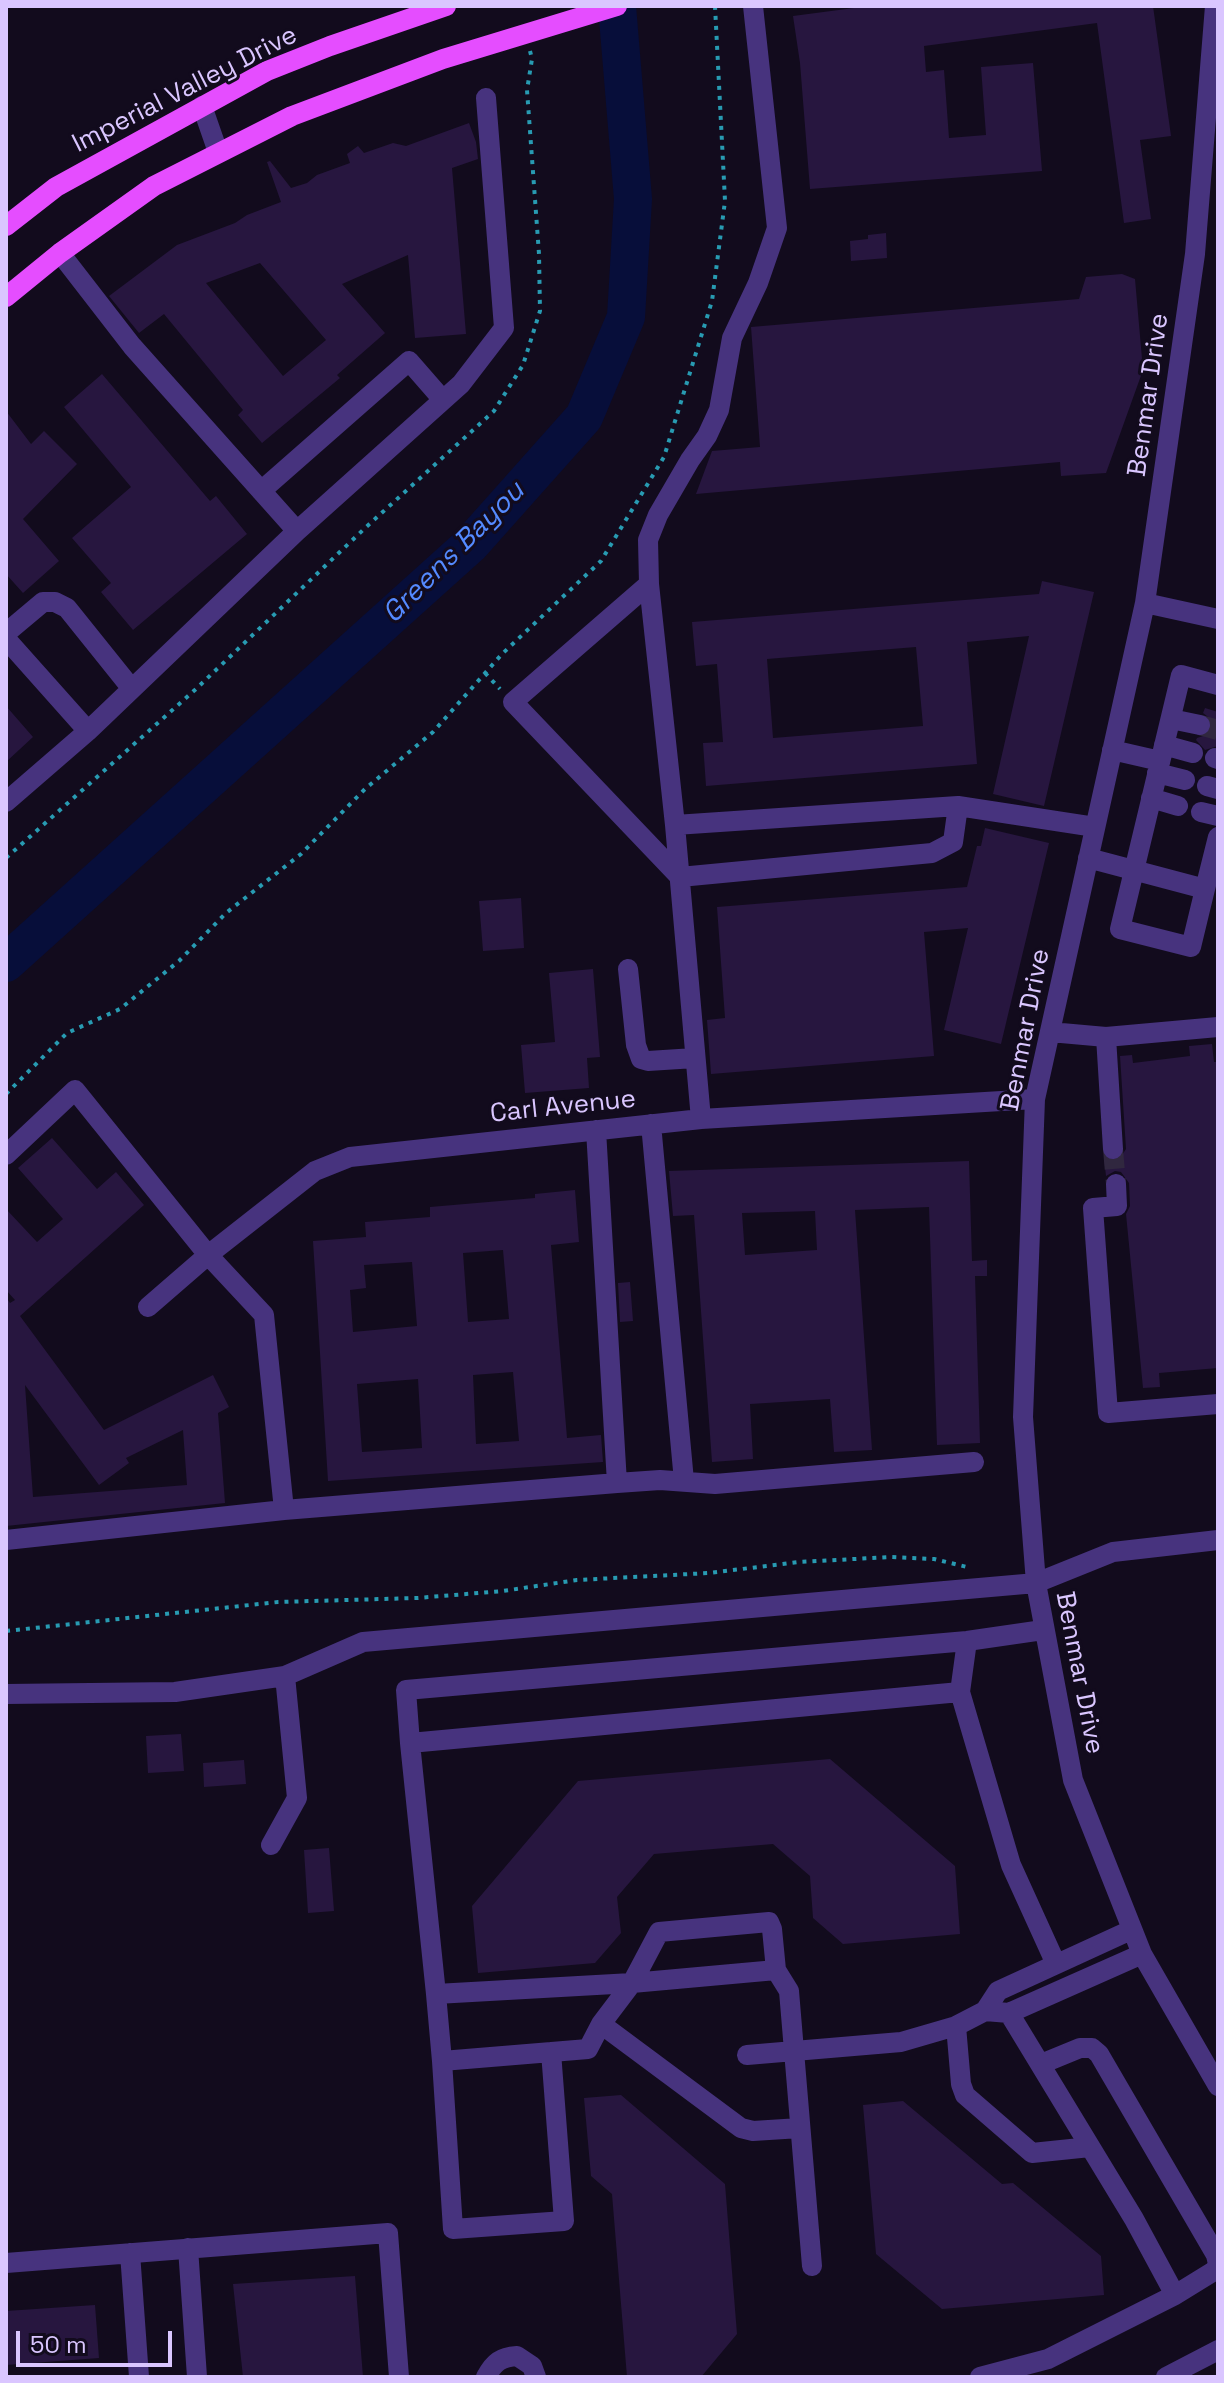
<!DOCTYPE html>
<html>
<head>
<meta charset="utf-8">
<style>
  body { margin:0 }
  #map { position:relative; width:1224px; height:2383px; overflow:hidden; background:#120b1d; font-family:"Space Grotesk",sans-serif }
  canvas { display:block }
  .frame { position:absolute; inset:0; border:8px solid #dac6ff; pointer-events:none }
  .scale { position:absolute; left:16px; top:2331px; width:156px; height:36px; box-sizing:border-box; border:4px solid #dac6ff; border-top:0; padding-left:10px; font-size:24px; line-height:28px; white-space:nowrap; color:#dac6ff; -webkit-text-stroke:6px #120b1d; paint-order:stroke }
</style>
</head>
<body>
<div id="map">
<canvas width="1224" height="2383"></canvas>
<div class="frame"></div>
<div class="scale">50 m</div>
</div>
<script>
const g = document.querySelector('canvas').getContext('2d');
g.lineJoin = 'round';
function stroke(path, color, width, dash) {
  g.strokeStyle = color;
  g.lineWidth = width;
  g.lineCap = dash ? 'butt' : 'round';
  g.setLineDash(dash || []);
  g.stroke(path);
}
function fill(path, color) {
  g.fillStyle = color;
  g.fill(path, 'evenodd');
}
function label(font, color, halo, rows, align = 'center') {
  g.font = font + ' "Space Grotesk",sans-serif';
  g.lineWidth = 6;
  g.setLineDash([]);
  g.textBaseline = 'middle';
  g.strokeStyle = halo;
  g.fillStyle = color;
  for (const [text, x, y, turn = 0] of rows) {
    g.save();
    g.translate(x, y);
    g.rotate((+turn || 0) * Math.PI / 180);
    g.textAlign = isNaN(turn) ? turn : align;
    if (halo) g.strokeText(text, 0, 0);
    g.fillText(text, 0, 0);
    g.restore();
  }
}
const river = new Path2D(`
  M 6,963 L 470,545 L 584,417 L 626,317 L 633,199 L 617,6`);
const building = new Path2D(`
  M 869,6 L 1153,6 L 1171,136 L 1140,140 L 1151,219 L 1124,223 L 1097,23 L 924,46 L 926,72 L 944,70 L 949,138 L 986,135 L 981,67 L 1033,63 L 1042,171 L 810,189 L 800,63 L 793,16 Z
  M 469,123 L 476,142 L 478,159 L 452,168 L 466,334 L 415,338 L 408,255 L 342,284 L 385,333 L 337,375 L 340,378 L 262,443 L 238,415 L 243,410 L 164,314 L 139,333 L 109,296 L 177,245 L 235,223 L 247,215 L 281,202 L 267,162 L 270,161 L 291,188 L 307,183 L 317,175 L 350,163 L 347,154 L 358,146 L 364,153 L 393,143 L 406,146 ZM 260,263 L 326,340 L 283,376 L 206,283 Z
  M 886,233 L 887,258 L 851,261 L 850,241 L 868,239 L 868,235 Z
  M 1122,274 L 1135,279 L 1143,370 L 1106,473 L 1061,476 L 1060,462 L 696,494 L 712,451 L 760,447 L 751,327 L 1079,299 L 1086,277 Z
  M 102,374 L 210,501 L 216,496 L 247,534 L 133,630 L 101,592 L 111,583 L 72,538 L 131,487 L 64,407 Z
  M 6,411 L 31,444 L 44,431 L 77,464 L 23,519 L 59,561 L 23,593 L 6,574 Z
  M 1042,581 L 1094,592 L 1044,806 L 993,794 L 1029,636 L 967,642 L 977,764 L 706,786 L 703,743 L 723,742 L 717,664 L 696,666 L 692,622 L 1039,594 ZM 916,647 L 923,726 L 773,738 L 767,659 Z
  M 6,706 L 33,737 L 6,762 Z
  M 1205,708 L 1218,712 L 1218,746 L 1205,750 L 1196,740 L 1197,738 L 1209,734 L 1212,728 L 1212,720 L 1203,713 Z
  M 985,828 L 1049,843 L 1001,1044 L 944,1030 L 968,928 L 924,932 L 934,1056 L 711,1074 L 707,1020 L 725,1018 L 717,907 L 967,887 L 977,846 L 981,846 Z
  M 521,898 L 524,948 L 483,951 L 479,901 Z
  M 593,969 L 600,1057 L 587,1058 L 589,1088 L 525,1093 L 521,1045 L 555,1042 L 549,973 Z
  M 1212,1044 L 1214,1062 L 1218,1062 L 1218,1368 L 1159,1373 L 1160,1387 L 1143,1388 L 1126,1214 L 1130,1206 L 1129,1183 L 1121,1172 L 1115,1171 L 1106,1176 L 1104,1158 L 1113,1162 L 1119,1160 L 1126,1149 L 1120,1056 L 1132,1055 L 1133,1063 L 1190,1056 L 1189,1046 Z
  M 52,1138 L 97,1189 L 116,1172 L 144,1205 L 20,1316 L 104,1430 L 213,1375 L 229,1407 L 218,1413 L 225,1503 L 6,1526 L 6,1297 L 10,1303 L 15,1300 L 6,1290 L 6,1209 L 37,1242 L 63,1219 L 18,1168 ZM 25,1385 L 99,1485 L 129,1463 L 126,1458 L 183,1430 L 187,1485 L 33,1497 Z
  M 969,1161 L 972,1261 L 987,1260 L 987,1276 L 975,1276 L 980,1443 L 937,1445 L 929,1207 L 855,1210 L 872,1450 L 834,1452 L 830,1399 L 750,1404 L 753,1459 L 712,1462 L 694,1215 L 673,1216 L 669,1171 ZM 815,1211 L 817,1250 L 745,1255 L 742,1213 Z
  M 575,1190 L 579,1242 L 551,1245 L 567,1438 L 601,1435 L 603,1462 L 328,1481 L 313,1241 L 366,1237 L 365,1222 L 430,1217 L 430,1207 L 535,1198 L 535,1194 ZM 503,1250 L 509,1319 L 468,1322 L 463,1253 ZM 412,1262 L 417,1326 L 353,1332 L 350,1290 L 366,1288 L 364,1265 ZM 513,1372 L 519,1441 L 476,1444 L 473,1375 ZM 418,1379 L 422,1448 L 362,1452 L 357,1384 Z
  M 630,1282 L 633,1321 L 620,1322 L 618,1283 Z
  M 181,1734 L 184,1771 L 148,1773 L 146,1736 Z
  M 830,1759 L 955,1866 L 960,1934 L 843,1944 L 813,1918 L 810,1876 L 773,1844 L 654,1854 L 617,1897 L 621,1933 L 595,1963 L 478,1973 L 472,1906 L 578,1781 Z
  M 244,1760 L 246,1784 L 204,1787 L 203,1763 Z
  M 329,1848 L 334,1911 L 308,1913 L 304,1850 Z
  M 621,2095 L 725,2184 L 737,2334 L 701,2377 L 627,2377 L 612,2194 L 591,2176 L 584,2098 Z
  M 903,2101 L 1002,2184 L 1013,2183 L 1101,2256 L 1104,2295 L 942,2309 L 876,2254 L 863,2105 Z
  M 355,2276 L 363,2377 L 243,2377 L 233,2284 Z
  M 95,2305 L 99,2358 L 6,2365 L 6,2311 Z`);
const minorTunnel = new Path2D(`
  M 1200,725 L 1218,730
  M 1113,1149 L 1116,1184`);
const path = new Path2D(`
  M 485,673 L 500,689
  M 6,858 L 196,689 L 364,529 L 494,411 L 523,365 L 540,311 L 539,254 L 527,90 L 532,59 L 530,51
  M 6,1094 L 67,1033 L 120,1009 L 179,961 L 226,913 L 301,854 L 365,789 L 433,732 L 502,654 L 601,561 L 664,457 L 712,301 L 725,201 L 715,6
  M 6,1631 L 278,1602 L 417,1598 L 503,1591 L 577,1580 L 709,1573 L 799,1562 L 891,1557 L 934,1559 L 967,1567`);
const minor = new Path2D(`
  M 1215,6 L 1195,254 L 1145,603 L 1035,1099 L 1023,1417 L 1036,1583 L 1073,1780 L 1142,1954 L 1218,2086
  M 202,106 L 218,152
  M 60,253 L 132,346 L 297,531
  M 261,491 L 409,361 L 443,400
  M 649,584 L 675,825 L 701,1119
  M 1145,603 L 1218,619
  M 6,633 L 43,602 L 55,602 L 67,608 L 132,689
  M 6,639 L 88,731
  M 1171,719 L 1200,725
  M 1164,745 L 1193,753
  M 1112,750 L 1160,761
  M 1215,758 L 1218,759
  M 1157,773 L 1185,780
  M 1207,786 L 1218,789
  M 1151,798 L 1178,806
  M 6,802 L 88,731 L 297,531 L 461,384 L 504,328 L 486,98
  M 958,806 L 1095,827
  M 1201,812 L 1218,816
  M 675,825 L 958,806 L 953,842 L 932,853 L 680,877 L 513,702 L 649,584 L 648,540 L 658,515 L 690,460 L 707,436 L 719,410 L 732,338 L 758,283 L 777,228 L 753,6
  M 1088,858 L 1205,889 L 1218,837
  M 1205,889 L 1191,947 L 1120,929 L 1181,675 L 1218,685
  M 628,969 L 636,1045 L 641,1059 L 648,1061 L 695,1058
  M 1050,1032 L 1106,1037 L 1218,1027
  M 1106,1037 L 1113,1149
  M 651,1124 L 684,1481
  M 596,1130 L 617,1483
  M 6,1155 L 75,1090 L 208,1255 L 264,1315 L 284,1510
  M 1116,1184 L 1117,1206 L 1093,1208 L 1108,1413 L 1218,1404
  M 148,1307 L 208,1255 L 315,1171 L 350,1157 L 701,1119 L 1035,1099
  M 6,1540 L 284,1510 L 617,1483 L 660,1480 L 715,1484 L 974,1462
  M 1043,1630 L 967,1641 L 406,1690 L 410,1743 L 960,1692 L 1011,1865 L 1056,1964
  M 960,1692 L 967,1641
  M 6,1694 L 175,1692 L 285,1676 L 363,1642 L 1036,1583 L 1113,1552 L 1218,1540
  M 410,1743 L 436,1994 L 632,1983
  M 271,1845 L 297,1798 L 285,1676
  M 1131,1930 L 998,1991 L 985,2011 L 1009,2013 L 1142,1954
  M 776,1970 L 632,1983 L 659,1932 L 769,1922 L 772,1929 L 776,1970 L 789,1991 L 812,2266
  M 436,1994 L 442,2061
  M 601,2024 L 741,2128 L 753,2131 L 800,2128
  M 956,2026 L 961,2084 L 965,2095 L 1032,2153 L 1090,2147
  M 551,2052 L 564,2221 L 453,2229 L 442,2061 L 588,2049 L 601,2024 L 632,1983
  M 747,2055 L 901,2042 L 956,2026 L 985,2011
  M 1041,2064 L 1080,2048 L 1092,2048 L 1099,2054 L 1216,2255 L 1218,2264
  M 188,2248 L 197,2377
  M 130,2253 L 139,2377
  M 6,2263 L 388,2233 L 399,2377
  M 1175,2295 L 1214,2271 L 1218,2265
  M 486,2377 C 494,2362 501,2357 517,2356 L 532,2366 L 536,2377
  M 980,2377 L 1048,2359 L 1175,2295 L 1134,2219 L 1009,2013
  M 1166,2377 L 1218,2350`);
const major = new Path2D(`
  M 6,226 L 56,187 L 267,71 L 330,46 L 446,6
  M 6,297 L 60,253 L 154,186 L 292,116 L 443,59 L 617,6`);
const streetNames = [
  ["Imperial Valley Drive",185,90,-27],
  ["Benmar Drive",1149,395,-82],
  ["Benmar Drive",1026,1030,-79],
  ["Carl Avenue",563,1107,-6],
  ["Benmar Drive",1079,1673,79]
];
const waterNames = [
  ["Greens Bayou",454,553,-45]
];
stroke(river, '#070e3a', 38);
fill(building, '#27163f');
stroke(minorTunnel, '#30273f', 20, [20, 10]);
stroke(path, '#289bb2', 4, [4, 6]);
stroke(minor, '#47337e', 20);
stroke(major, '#e54dff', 20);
label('26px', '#dac6ff', '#120b1d', streetNames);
label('italic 28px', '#548aff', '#120b1d', waterNames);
</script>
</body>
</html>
